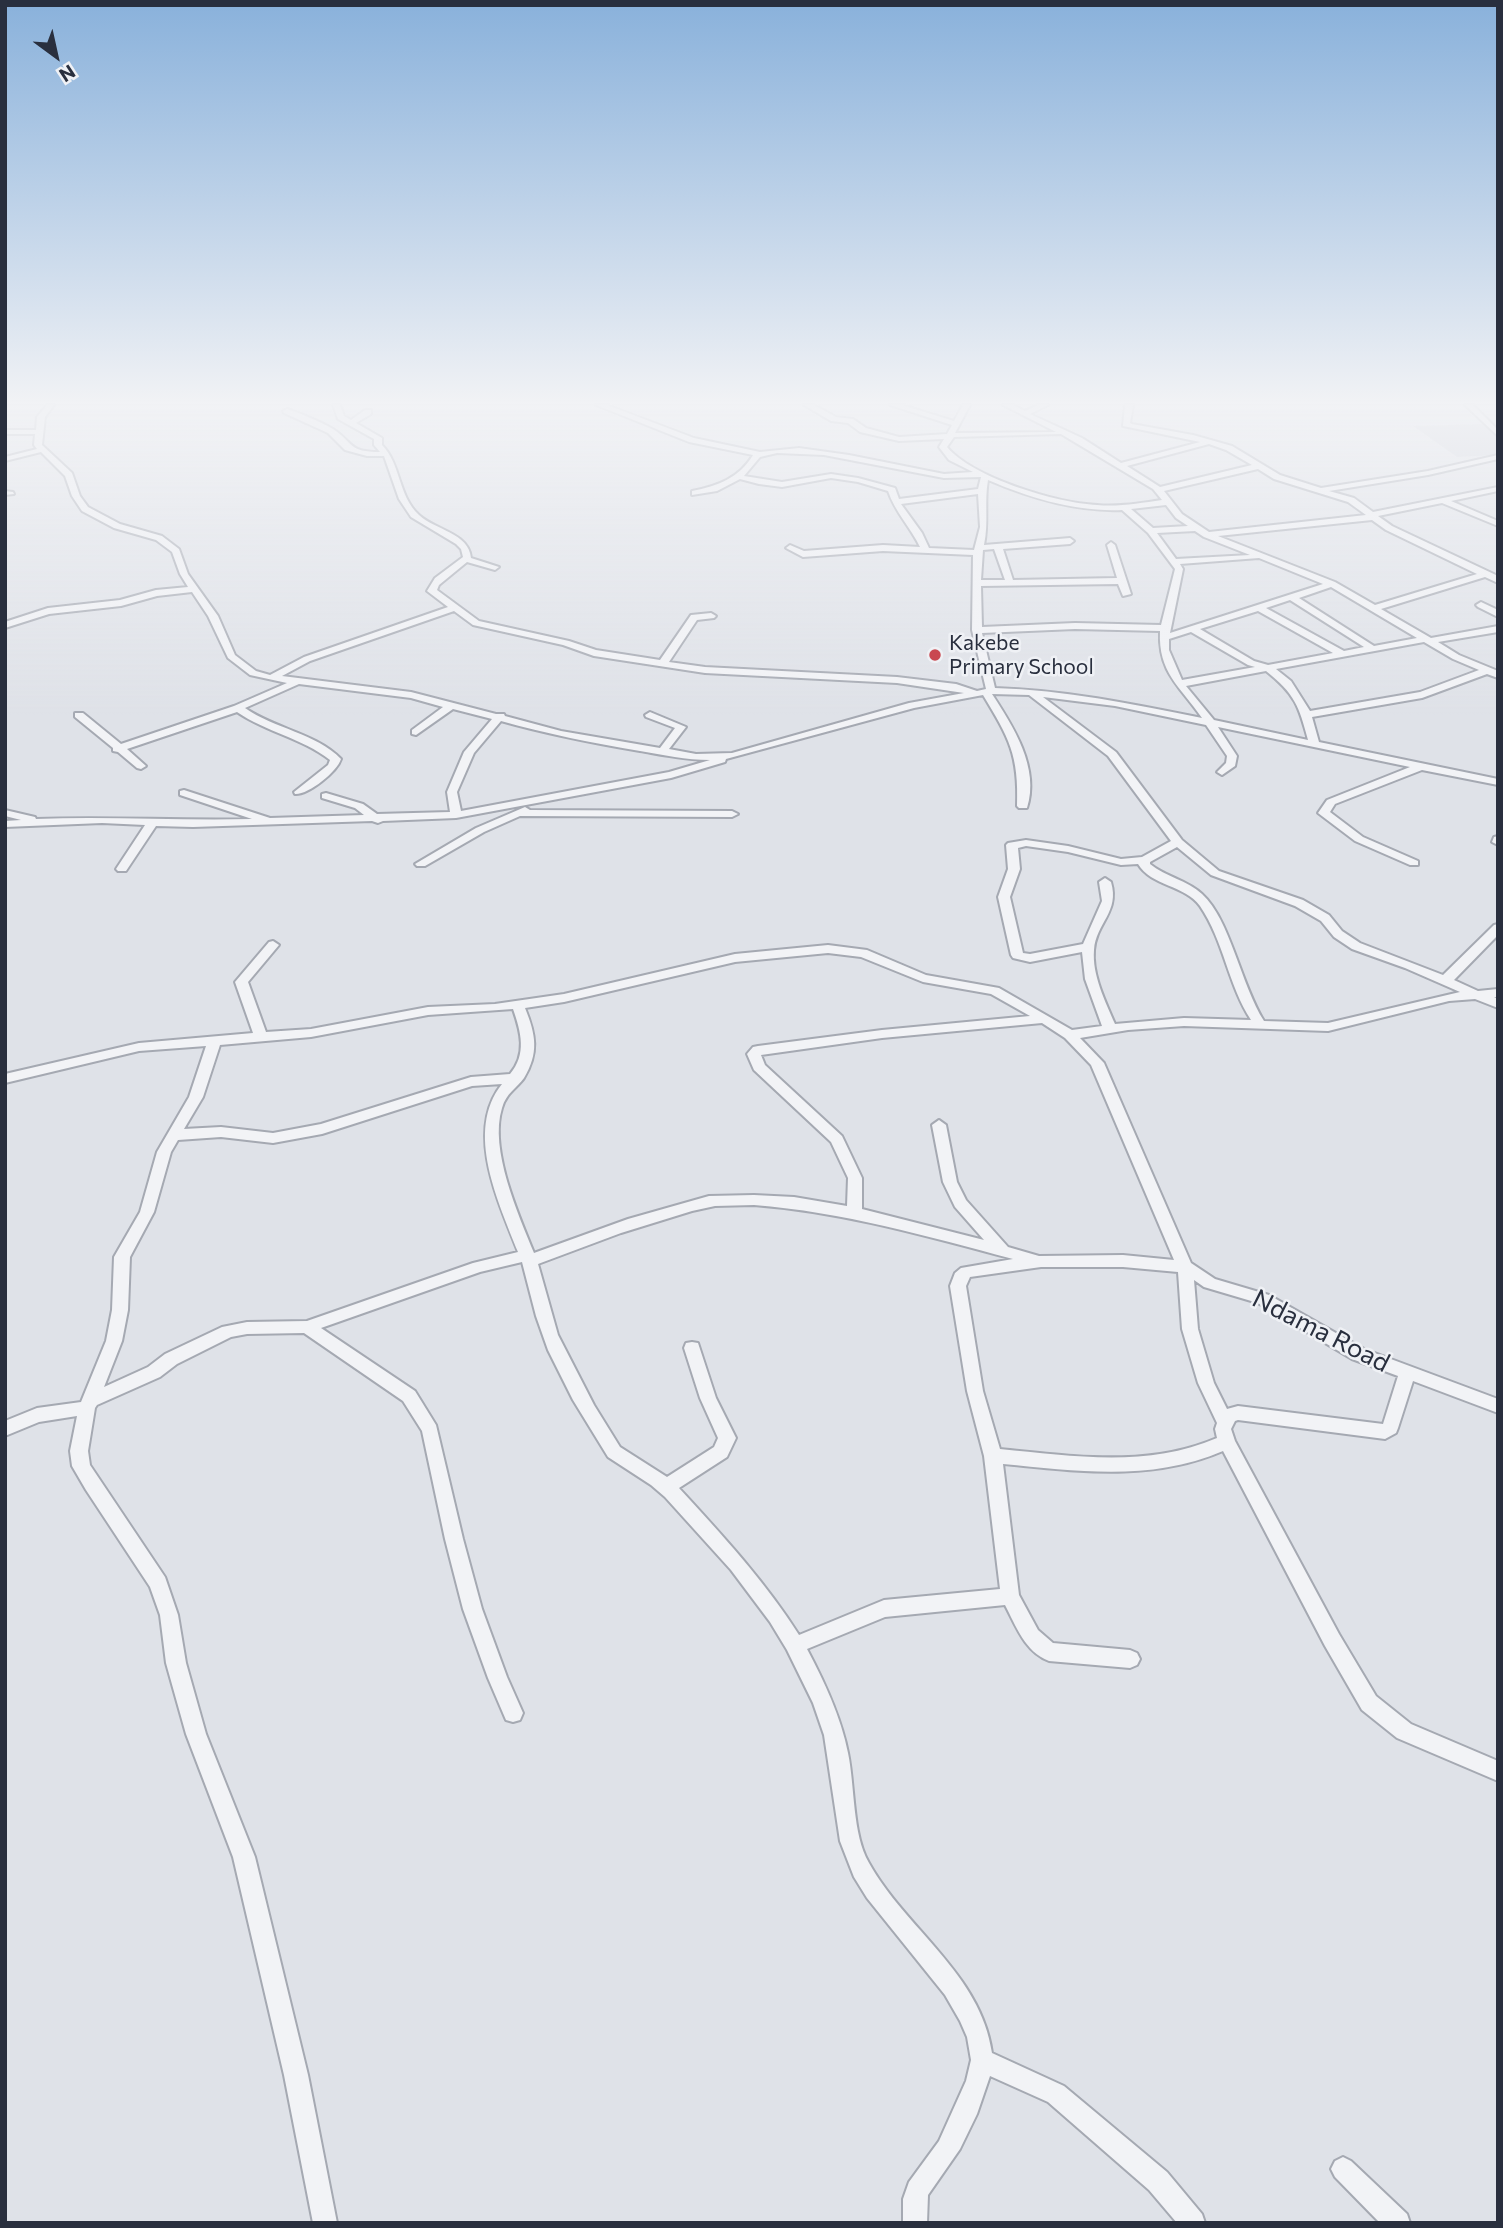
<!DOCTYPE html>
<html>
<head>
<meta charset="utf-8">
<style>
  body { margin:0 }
  #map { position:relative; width:1503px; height:2228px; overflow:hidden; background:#dfe2e8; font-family:Commissioner,sans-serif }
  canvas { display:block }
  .frame { position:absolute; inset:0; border:7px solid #292f3e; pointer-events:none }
  .north { position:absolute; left:21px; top:21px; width:70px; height:70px; -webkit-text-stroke:5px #eff1f5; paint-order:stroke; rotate:147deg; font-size:19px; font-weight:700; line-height:28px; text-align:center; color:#292f3e }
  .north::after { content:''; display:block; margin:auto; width:24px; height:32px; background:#292f3e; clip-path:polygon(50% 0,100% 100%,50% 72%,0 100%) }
</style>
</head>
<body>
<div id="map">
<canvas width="1503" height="2228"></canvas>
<div class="frame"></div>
<div class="north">N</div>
</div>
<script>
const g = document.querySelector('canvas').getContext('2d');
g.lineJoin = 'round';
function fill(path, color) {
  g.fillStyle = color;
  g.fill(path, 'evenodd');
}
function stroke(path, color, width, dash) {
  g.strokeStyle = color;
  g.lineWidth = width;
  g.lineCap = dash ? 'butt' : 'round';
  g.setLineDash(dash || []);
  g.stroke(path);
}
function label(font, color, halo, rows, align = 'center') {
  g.font = font + ' Commissioner,sans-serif';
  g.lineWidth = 5;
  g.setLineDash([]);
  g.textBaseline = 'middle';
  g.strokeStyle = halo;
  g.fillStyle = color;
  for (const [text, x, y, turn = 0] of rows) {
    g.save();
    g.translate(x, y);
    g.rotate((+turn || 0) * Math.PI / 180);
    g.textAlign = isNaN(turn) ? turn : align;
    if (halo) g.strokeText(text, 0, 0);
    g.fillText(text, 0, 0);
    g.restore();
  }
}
const built = new Path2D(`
  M 1484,424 L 1498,435 L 1498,455 L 1457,457 L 1413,426 Z`);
const minor = new Path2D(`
  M 47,405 L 54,405 L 45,417 L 42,445 L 72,473 L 80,496 L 88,507 L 120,524 L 162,536 L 179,549 L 188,574 L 218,616 L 235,655 L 256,671 L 270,675 L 304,657 L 448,607 L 427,591 L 435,578 L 463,557 L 461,549 L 456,544 L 411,517 L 399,499 L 384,456 L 367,456 L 345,450 L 328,433 L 284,413 L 283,411 L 287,409 C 302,414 319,421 333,429 C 354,443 348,452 380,452 L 374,445 L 374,439 L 338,419 L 333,405 L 340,405 L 344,416 L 351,420 L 365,410 L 371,410 L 371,414 L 356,423 L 382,438 L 382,445 C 401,464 398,496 419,515 C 435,530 469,533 471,558 L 499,567 L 495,570 L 467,562 L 439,585 L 437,590 L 479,621 L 569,641 L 596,650 L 660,660 L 691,615 L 711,613 L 716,616 L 714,618 L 697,620 L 669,662 L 705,667 L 897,677 L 956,684 L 977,691 L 986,689 L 972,630 L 973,555 L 883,551 L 803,557 L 786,548 L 790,545 L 804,551 L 883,545 L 920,547 C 911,528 895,512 888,491 L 858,482 L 831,478 L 782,487 L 759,484 L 740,479 L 717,491 L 692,495 L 692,491 C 718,486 739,478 753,455 L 689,442 L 596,405 L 607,405 L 694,438 L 760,452 L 799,448 L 849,455 L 944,474 L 973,472 L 949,460 L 939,447 L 944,439 L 899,441 L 860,432 L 848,423 L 831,421 L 804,405 L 814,405 L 836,417 L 853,419 L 866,428 L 899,437 L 947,434 L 952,425 L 890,405 L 902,405 L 954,421 L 963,405 L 970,405 L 955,433 L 1056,432 L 1003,405 L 1013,405 L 1025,411 L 1038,405 L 1048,405 L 1030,414 L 1082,438 L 1121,463 L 1200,442 L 1123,426 L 1125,405 L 1133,405 L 1130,423 L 1132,424 L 1193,435 L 1232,446 L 1280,475 L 1321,488 L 1428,471 L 1498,455 L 1498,459 L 1428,475 L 1329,491 L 1354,498 L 1373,512 L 1498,487 L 1498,491 L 1451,501 L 1498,521 L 1498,526 L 1442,503 L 1378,516 L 1392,526 L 1498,576 L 1498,583 L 1485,577 L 1381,609 L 1431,638 L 1498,626 L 1498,632 L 1438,642 L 1459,655 L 1498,671 L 1498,678 L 1487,674 L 1422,698 L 1312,717 L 1319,742 L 1498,779 L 1498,785 L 1422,770 L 1335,804 L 1330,812 L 1363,837 L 1418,861 L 1418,865 L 1410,865 L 1355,841 L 1318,813 L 1327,800 L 1410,767 L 1218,727 L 1237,756 L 1235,766 L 1222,775 L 1217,772 L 1226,763 L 1227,756 L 1206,725 L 1115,706 L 1043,697 L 1116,752 L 1182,840 L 1219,871 L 1303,900 L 1329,915 L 1342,931 L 1360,943 L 1443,975 L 1494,925 L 1498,924 L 1498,935 L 1454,980 L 1478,991 L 1498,989 L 1498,997 L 1494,997 L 1498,999 L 1498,1008 L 1475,999 L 1449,1001 L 1328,1031 L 1184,1026 L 1128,1030 L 1080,1038 L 1104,1063 L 1191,1263 L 1215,1279 L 1269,1295 L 1364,1349 L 1498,1399 L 1498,1413 L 1413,1381 L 1398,1428 L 1396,1433 L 1385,1439 L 1238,1420 L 1235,1421 L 1231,1429 L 1235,1441 L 1339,1634 L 1376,1696 L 1411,1724 L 1498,1761 L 1498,1781 L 1397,1738 L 1362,1710 L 1325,1646 L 1223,1451 C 1151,1482 1078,1471 1003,1464 L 1019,1595 L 1038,1630 L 1053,1643 L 1130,1650 L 1137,1653 L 1140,1659 L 1137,1665 L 1130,1668 L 1049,1661 C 1025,1652 1016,1626 1005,1605 L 885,1617 L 807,1649 C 824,1681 841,1717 848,1753 C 855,1786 852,1834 869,1863 C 905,1928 981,1974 992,2053 L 1064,2086 L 1167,2172 L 1202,2214 L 1205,2223 L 1177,2223 L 1149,2190 L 1048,2102 L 990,2076 L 977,2114 L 960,2149 L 928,2195 L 927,2223 L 903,2223 L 903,2199 L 909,2182 L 939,2141 L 966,2081 L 971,2060 L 967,2037 L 960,2021 L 945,1995 L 867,1898 L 854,1877 L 840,1841 L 824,1735 L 813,1703 L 787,1650 L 770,1622 L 731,1570 L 665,1497 L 651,1485 L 608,1457 L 573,1400 L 548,1350 L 536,1316 L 522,1262 L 480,1272 L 321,1328 L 415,1391 L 436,1425 L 463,1539 L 482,1609 L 507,1677 L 523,1713 L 520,1720 L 513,1722 L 506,1720 L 488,1678 L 463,1609 L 445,1539 L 422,1431 L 403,1401 L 304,1333 L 247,1334 L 231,1337 L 177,1364 L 160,1377 L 97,1405 L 95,1408 L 88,1451 L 90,1465 L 165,1577 L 178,1615 L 186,1663 L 206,1734 L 255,1857 L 308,2075 L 337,2223 L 313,2223 L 284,2075 L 233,1857 L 186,1734 L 166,1663 L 160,1615 L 150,1587 L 86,1490 L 72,1466 L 70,1451 L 77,1416 L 39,1422 L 5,1436 L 5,1421 L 37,1408 L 81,1402 L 106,1341 L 112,1310 L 114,1257 L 140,1212 L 157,1152 L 189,1097 L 206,1046 L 139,1051 L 5,1083 L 5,1074 L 139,1043 L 253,1033 L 235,982 L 269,942 L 273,941 L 279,945 L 248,982 L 266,1032 L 311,1029 L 428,1007 L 495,1004 L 564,994 L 735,954 L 828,945 L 867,950 L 926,975 L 999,988 L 1072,1030 L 1102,1026 L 1085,979 L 1082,952 L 1030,962 L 1013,958 L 1011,955 L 998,897 L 1008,869 L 1006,845 L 1008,843 L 1026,840 L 1068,846 L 1121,859 L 1142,857 L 1171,841 L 1108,756 L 1029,695 L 992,694 C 1013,726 1040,768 1027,808 L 1019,808 L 1017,806 C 1019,755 1009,738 983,695 L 914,708 L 726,759 L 725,762 L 671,778 L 456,818 L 383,821 L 378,823 L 372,821 L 193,827 L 156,826 L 126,871 L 118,871 L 116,869 L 145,825 L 102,823 L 5,827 L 5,821 L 21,820 L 5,816 L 5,810 L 35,817 L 36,819 C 109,816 180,821 252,819 L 180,795 L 180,791 L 184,790 L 270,818 L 364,815 L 355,808 L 322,798 L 322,794 L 326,793 L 363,804 L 377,814 L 450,812 L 447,792 L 464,752 L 492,719 L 453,709 L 416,735 L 412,734 L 412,730 L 443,707 L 411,698 L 299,684 L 245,708 C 275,729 316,733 341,759 C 337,772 308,795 295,794 L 294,792 L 328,765 L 330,760 C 302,738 266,732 237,712 L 127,749 L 146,766 L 141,769 L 137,768 L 118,752 L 113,751 L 113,748 L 75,717 L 75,713 L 83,713 L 121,744 L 234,706 L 287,683 L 250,675 L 228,658 L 208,616 L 192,592 L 157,596 L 121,606 L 49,614 L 5,628 L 5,622 L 48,608 L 120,600 L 156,590 L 188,587 L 180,574 L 172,552 L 156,540 L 114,528 L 82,511 L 72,496 L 65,476 L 41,452 L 5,461 L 5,457 L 37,449 L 34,445 L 35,434 L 5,434 L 5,430 L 36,430 L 37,417 ZM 1061,434 L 1153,489 L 1162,500 C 1140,503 1119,507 1097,505 C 1057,503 973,478 947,447 L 954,437 ZM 1209,444 L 1226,450 L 1252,465 L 1160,487 L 1127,466 ZM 777,453 L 824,455 L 944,478 L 981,477 L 978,489 L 899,499 L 895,488 L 858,478 L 831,474 L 782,482 L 744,476 L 760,457 ZM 1258,469 L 1274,479 L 1348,502 L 1366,515 L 1209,532 L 1182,514 L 1164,491 ZM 988,480 C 1030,498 1075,512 1122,510 L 1148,533 L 1175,569 L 1161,625 L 1075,623 L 982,627 L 981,586 L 1118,584 L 1123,596 L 1131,594 L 1115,545 L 1111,542 L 1107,545 L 1117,578 L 1013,580 L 1003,549 L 1070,544 L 1074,541 L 1070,538 L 984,545 C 989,522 984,502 988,480 ZM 978,494 L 980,527 L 974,550 L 929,548 L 922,533 L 901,504 ZM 1166,505 L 1176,518 L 1188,526 L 1153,528 L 1131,509 ZM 1372,520 L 1386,530 L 1477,574 L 1375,605 L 1335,582 L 1218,536 ZM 1195,531 L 1204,537 L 1250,555 L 1176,559 L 1157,533 ZM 994,549 L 1005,580 L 981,580 L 983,550 ZM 1259,558 L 1323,584 L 1170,633 L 1183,569 L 1180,564 ZM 1331,587 L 1417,638 L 1374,646 L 1299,598 ZM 1290,600 L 1364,647 L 1344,651 L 1266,608 ZM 454,611 L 473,625 L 563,645 L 594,656 L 705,673 L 897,683 L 964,693 L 909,703 L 732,753 L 696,754 L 669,749 L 686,727 L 650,712 L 645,715 L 646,717 L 675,728 L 660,748 L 561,731 L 505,716 L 504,714 L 496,714 L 411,692 L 282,676 L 310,661 ZM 1258,611 L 1333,653 L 1268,665 L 1254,661 L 1200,629 ZM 1075,629 L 1160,631 C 1158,673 1180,686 1202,718 C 1133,704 1065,690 995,688 L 982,633 ZM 1191,632 L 1248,665 L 1255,667 L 1182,680 L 1169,650 L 1169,639 ZM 1424,642 L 1453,659 L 1479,670 L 1420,692 L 1310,711 L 1291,681 L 1276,669 ZM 1266,671 C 1295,694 1299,706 1308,740 L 1214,720 L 1186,686 ZM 501,721 C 547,734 593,743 640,751 C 663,755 686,760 710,760 L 669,772 L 461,811 L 457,792 L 474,753 ZM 1026,846 L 1068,852 L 1121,865 L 1138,864 C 1151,886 1185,885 1200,906 C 1224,941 1228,985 1251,1020 L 1184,1018 L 1115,1024 C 1105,1001 1092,975 1094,950 C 1096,923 1120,912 1111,882 L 1105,878 L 1099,882 L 1102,901 L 1083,944 L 1030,954 L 1023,953 L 1010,897 L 1020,869 L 1018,848 ZM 1177,847 L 1211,875 L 1295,906 L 1321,921 L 1334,937 L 1352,949 L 1405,968 L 1460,992 L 1328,1023 L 1264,1021 C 1241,985 1230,919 1202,894 C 1187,880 1166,877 1150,864 L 1150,862 ZM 828,953 L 861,957 L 923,982 L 991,994 L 1030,1016 L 882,1030 L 758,1046 L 753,1047 L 747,1054 L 754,1070 L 831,1142 L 848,1178 L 847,1206 L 794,1197 L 754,1195 L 709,1196 L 628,1219 L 534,1253 C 518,1214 489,1149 502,1108 C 506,1093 517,1088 524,1078 C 539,1053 536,1035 525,1008 L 564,1002 L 735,962 ZM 513,1009 C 521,1032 527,1054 510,1074 L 471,1077 L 321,1124 L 273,1133 L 221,1127 L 184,1129 L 203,1097 L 220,1045 L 311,1037 L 428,1015 ZM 1042,1023 L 1065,1038 L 1091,1065 L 1174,1260 L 1123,1255 L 1039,1256 L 1008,1247 L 966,1200 L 957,1182 L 946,1125 L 939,1120 L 932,1125 L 943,1182 L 955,1207 L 984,1240 L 862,1209 L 862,1178 L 842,1136 L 765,1065 L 761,1055 L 882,1038 ZM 502,1084 C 464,1131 499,1203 518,1252 L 473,1263 L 307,1321 L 247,1322 L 222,1327 L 165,1354 L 148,1367 L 104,1387 L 122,1341 L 128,1310 L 130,1257 L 154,1212 L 171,1152 L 178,1140 L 221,1137 L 273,1143 L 322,1134 L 472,1086 ZM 754,1205 C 843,1212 926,1236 1013,1259 L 961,1268 L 955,1273 L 950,1286 L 967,1391 L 984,1456 L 1000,1589 L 884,1600 L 799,1635 C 764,1580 722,1535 679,1488 L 727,1457 L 736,1438 L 716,1398 L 698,1343 L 692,1342 L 686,1343 L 684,1348 L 700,1398 L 718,1438 L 714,1447 L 667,1477 L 620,1447 L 594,1405 L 558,1335 L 538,1264 L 621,1233 L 692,1211 L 715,1206 ZM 1041,1267 L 1123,1267 L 1178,1272 L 1182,1329 L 1198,1383 L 1217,1423 L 1215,1429 L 1217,1438 C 1147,1468 1074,1456 1000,1449 L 983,1391 L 966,1286 L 970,1277 ZM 1194,1280 L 1204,1287 L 1258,1303 L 1352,1359 L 1398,1376 L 1383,1424 L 1238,1406 L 1227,1409 L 1214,1383 L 1198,1329 Z
  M 1465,405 L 1473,405 L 1498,430 L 1498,436 Z
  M 5,491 L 13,492 L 14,494 L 5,495 Z
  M 1481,602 L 1498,610 L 1498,617 L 1478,607 L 1476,605 Z
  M 525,807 L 530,810 L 732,811 L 738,814 L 732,817 L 520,816 L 484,832 L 425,866 L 417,866 L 415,864 L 476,828 Z
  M 1498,836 L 1498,845 L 1492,842 L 1494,837 Z
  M 1343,2157 L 1351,2161 L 1407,2214 L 1410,2223 L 1380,2223 L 1335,2177 L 1331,2169 L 1335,2161 Z`);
const markers = [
  [935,655,7,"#c94850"]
];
const farPoinames = [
  ["Kakebe",949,643],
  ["Primary School",949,667]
];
const streetNames = [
  ["Ndama Road",1321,1331,27]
];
fill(built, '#cdd1da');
stroke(minor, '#a5a9b2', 4);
fill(minor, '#f2f3f6');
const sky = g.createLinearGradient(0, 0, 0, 717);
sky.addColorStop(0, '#89b1db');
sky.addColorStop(0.56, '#f1f2f5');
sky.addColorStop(1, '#f1f2f500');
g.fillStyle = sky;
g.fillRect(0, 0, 1503, 717);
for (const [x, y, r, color] of markers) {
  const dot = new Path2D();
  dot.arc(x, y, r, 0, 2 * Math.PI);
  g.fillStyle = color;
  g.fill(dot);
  stroke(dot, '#eff1f5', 2.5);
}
label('21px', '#292f3e', '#eff1f5', farPoinames, 'left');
label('26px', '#292f3e', '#eff1f5', streetNames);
</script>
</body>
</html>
